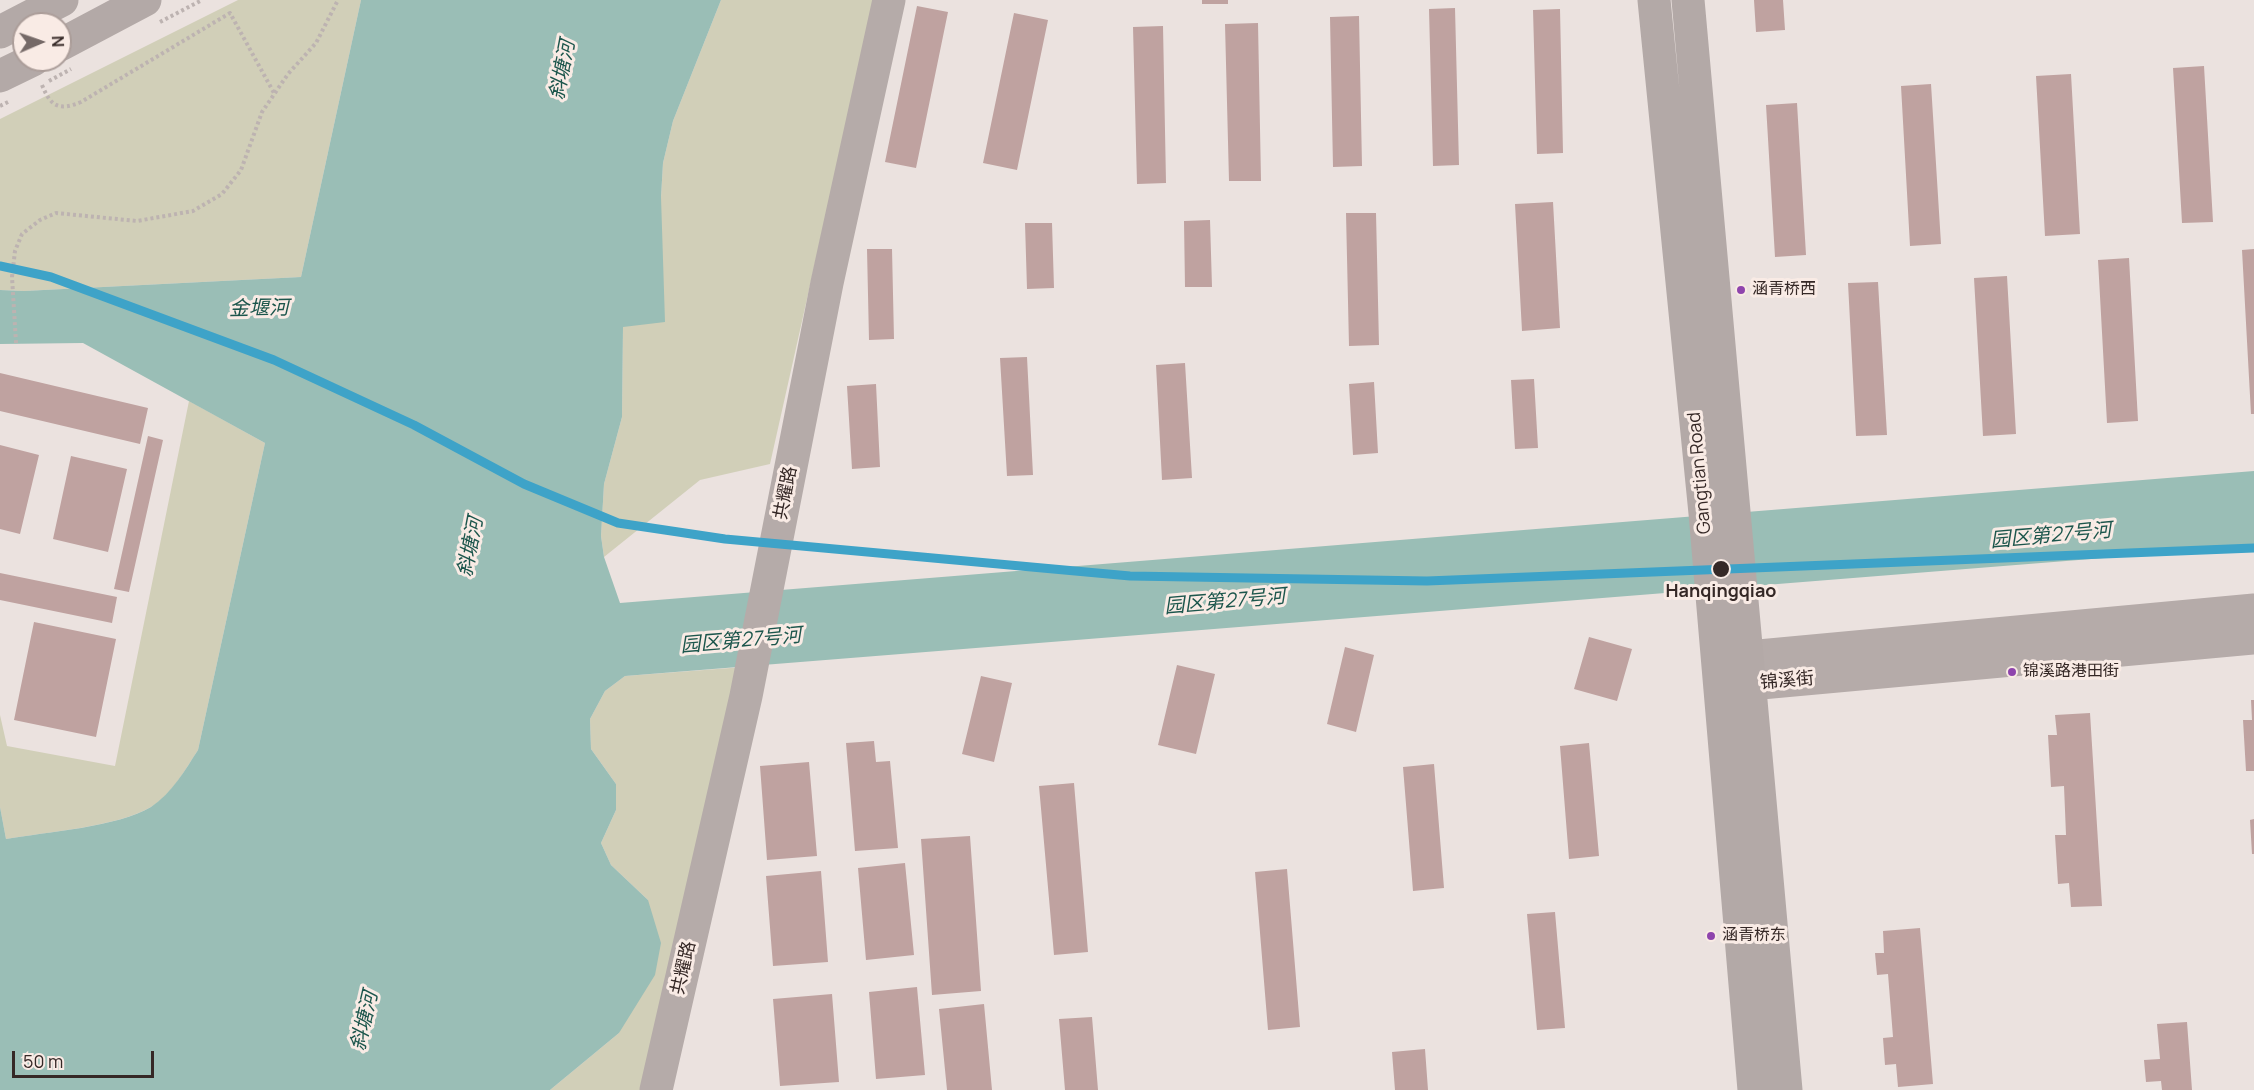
<!DOCTYPE html>
<html>
<head>
<meta charset="utf-8">
<style>
  body { margin:0 }
  #map { position:relative; width:2254px; height:1090px; overflow:hidden; background:#ebe2df; font-family:Manrope,sans-serif }
  canvas { display:block }
  .north { position:absolute; left:12px; top:12px; width:60px; height:60px; box-sizing:border-box; background:#f9ebe5; border:2px solid #ab9d99; border-radius:50%; rotate:88deg; font-size:16px; font-weight:700; line-height:24px; text-align:center; color:#352826 }
  .north::after { content:''; display:block; margin:auto; width:21px; height:27px; background:#756967; clip-path:polygon(50% 0,100% 100%,50% 72%,0 100%) }
  .scale { position:absolute; left:12px; top:1051px; width:142px; height:27px; box-sizing:border-box; border:3px solid #352826; border-top:0; padding-left:8px; font-size:18px; line-height:21px; white-space:nowrap; color:#352826; -webkit-text-stroke:4px #f9ebe5; paint-order:stroke }
</style>
</head>
<body>
<div id="map">
<canvas width="2254" height="1090"></canvas>
<div class="north">N</div>
<div class="scale">50 m</div>
</div>
<script>
const g = document.querySelector('canvas').getContext('2d');
g.lineJoin = 'round';
function fill(path, color) {
  g.fillStyle = color;
  g.fill(path, 'evenodd');
}
function stroke(path, color, width, dash) {
  g.strokeStyle = color;
  g.lineWidth = width;
  g.lineCap = dash ? 'butt' : 'round';
  g.setLineDash(dash || []);
  g.stroke(path);
}
function label(font, color, halo, rows, align = 'center') {
  g.font = font + ' Manrope,"Noto Sans SC",sans-serif';
  g.lineWidth = 6;
  g.setLineDash([]);
  g.textBaseline = 'middle';
  g.strokeStyle = halo;
  g.fillStyle = color;
  for (const [text, x, y, turn = 0] of rows) {
    g.save();
    g.translate(x, y);
    g.rotate((+turn || 0) * Math.PI / 180);
    g.textAlign = isNaN(turn) ? turn : align;
    if (halo) g.strokeText(text, 0, 0);
    g.fillText(text, 0, 0);
    g.restore();
  }
}
const green = new Path2D(`
  M 238,0 L 361,0 L 301,277 L 24,291 L 0,290 L 0,119 Z
  M 721,0 L 874,0 L 770,464 L 700,480 L 604,557 L 601,536 L 604,484 L 622,417 L 623,327 L 661,197 L 663,163 L 673,121 Z
  M 189,401 L 265,443 L 198,750 C 185,770 172,794 151,807 C 117,827 46,832 6,839 L 0,807 L 0,715 L 7,746 L 115,766 Z
  M 744,667 L 659,1090 L 550,1090 L 619,1033 L 648,900 L 611,865 L 601,843 L 616,810 L 616,784 L 591,749 L 590,719 L 605,691 L 625,676 Z`);
const water = new Path2D(`
  M 361,0 L 721,0 L 673,121 L 663,163 L 661,197 L 665,322 L 623,327 L 622,417 L 604,484 L 601,536 L 604,557 L 620,603 L 2254,471 L 2254,546 L 625,676 L 605,691 L 590,719 L 591,749 L 616,784 L 616,810 L 601,843 L 611,865 L 648,900 L 661,943 L 655,975 L 619,1033 L 550,1090 L 0,1090 L 0,807 L 6,839 C 46,832 118,827 151,807 C 172,793 185,770 198,750 L 265,443 L 83,343 L 0,344 L 0,290 L 24,291 L 301,277 Z`);
const building = new Path2D(`
  M 1202,0 L 1228,0 L 1228,4 L 1202,4 Z
  M 1754,0 L 1783,0 L 1785,30 L 1756,32 Z
  M 917,6 L 948,12 L 916,168 L 885,162 Z
  M 1455,8 L 1459,165 L 1433,166 L 1429,9 Z
  M 1560,9 L 1563,153 L 1537,154 L 1533,10 Z
  M 1014,13 L 1048,20 L 1017,170 L 983,163 Z
  M 1359,16 L 1362,166 L 1333,167 L 1330,17 Z
  M 1258,23 L 1261,181 L 1229,181 L 1225,24 Z
  M 1163,26 L 1166,183 L 1137,184 L 1133,27 Z
  M 2204,66 L 2213,222 L 2182,223 L 2173,68 Z
  M 2071,74 L 2080,234 L 2045,236 L 2036,76 Z
  M 1931,84 L 1941,244 L 1910,246 L 1901,86 Z
  M 1797,103 L 1806,255 L 1775,257 L 1766,105 Z
  M 1553,202 L 1560,328 L 1522,331 L 1515,204 Z
  M 1346,213 L 1376,213 L 1379,345 L 1349,346 Z
  M 1210,220 L 1212,287 L 1185,287 L 1184,221 Z
  M 1025,223 L 1052,223 L 1054,288 L 1027,289 Z
  M 867,249 L 892,249 L 894,339 L 869,340 Z
  M 2254,249 L 2254,414 L 2251,414 L 2242,250 Z
  M 2129,258 L 2138,421 L 2107,423 L 2098,260 Z
  M 2007,276 L 2016,434 L 1983,436 L 1974,278 Z
  M 1878,282 L 1887,435 L 1856,436 L 1848,283 Z
  M 1027,357 L 1033,475 L 1007,476 L 1000,358 Z
  M 1185,363 L 1192,478 L 1162,480 L 1156,365 Z
  M 0,373 L 148,408 L 140,444 L 0,411 Z
  M 1534,379 L 1538,448 L 1515,449 L 1511,380 Z
  M 1374,382 L 1378,453 L 1353,455 L 1349,384 Z
  M 876,384 L 880,467 L 852,469 L 847,386 Z
  M 148,436 L 163,440 L 129,592 L 114,589 Z
  M 0,445 L 39,455 L 20,534 L 0,529 Z
  M 71,456 L 127,469 L 108,552 L 53,539 Z
  M 0,573 L 117,597 L 112,623 L 0,600 Z
  M 34,622 L 116,639 L 96,737 L 14,720 Z
  M 1589,637 L 1632,649 L 1617,701 L 1574,689 Z
  M 1345,647 L 1374,655 L 1356,732 L 1327,724 Z
  M 1177,665 L 1215,674 L 1196,754 L 1158,745 Z
  M 981,676 L 1012,683 L 994,762 L 962,754 Z
  M 2251,700 L 2254,700 L 2254,771 L 2246,771 L 2243,720 L 2252,720 Z
  M 2090,713 L 2102,906 L 2071,907 L 2069,883 L 2058,884 L 2055,835 L 2066,835 L 2064,786 L 2051,787 L 2048,735 L 2057,735 L 2055,715 Z
  M 874,741 L 876,762 L 890,761 L 898,848 L 855,851 L 846,743 Z
  M 1589,743 L 1599,856 L 1569,859 L 1560,746 Z
  M 809,762 L 817,856 L 767,860 L 760,766 Z
  M 1434,764 L 1444,888 L 1413,891 L 1403,767 Z
  M 1074,783 L 1088,952 L 1054,955 L 1039,786 Z
  M 2254,819 L 2254,854 L 2252,854 L 2250,820 Z
  M 970,836 L 981,991 L 932,995 L 921,839 Z
  M 905,863 L 914,955 L 866,960 L 858,868 Z
  M 1287,869 L 1300,1027 L 1268,1030 L 1255,872 Z
  M 821,871 L 828,962 L 773,966 L 766,876 Z
  M 1555,912 L 1565,1028 L 1537,1030 L 1527,914 Z
  M 1920,928 L 1933,1084 L 1898,1087 L 1896,1064 L 1885,1065 L 1883,1038 L 1893,1037 L 1888,974 L 1877,975 L 1875,953 L 1884,953 L 1883,931 Z
  M 917,987 L 925,1075 L 876,1079 L 869,992 Z
  M 832,994 L 839,1082 L 780,1086 L 773,999 Z
  M 984,1004 L 992,1090 L 947,1090 L 939,1009 Z
  M 1092,1017 L 1098,1090 L 1065,1090 L 1059,1019 Z
  M 2187,1022 L 2192,1090 L 2162,1090 L 2161,1081 L 2146,1082 L 2144,1060 L 2160,1059 L 2157,1024 Z
  M 1425,1049 L 1428,1090 L 1395,1090 L 1392,1052 Z`);
const path = new Path2D(`
  M 160,22 L 202,0
  M 49,81 L 71,69
  M 42,85 C 51,107 59,111 81,102 L 230,13 L 274,93
  M 0,106 L 10,101
  M 16,343 L 12,277 L 15,251 L 22,234 L 40,220 L 56,213 L 137,221 L 193,211 L 222,194 L 241,170 L 262,112 L 288,74 L 316,43 L 338,0`);
const secondary = new Path2D(`
  M 1722,670 L 1748,657 L 2254,610
  M 1722,674 L 1750,684 L 2254,638
  M 656,1090 L 746,696 L 827,283 L 889,0`);
const primary = new Path2D(`
  M 1654,0 L 1705,513 L 1754,1090
  M 1688,0 L 1786,1090
  M 0,32 L 62,0
  M 60,45 L 145,0
  M 0,76 L 33,60`);
const metro1 = new Path2D(`
  M 0,266 L 51,277 L 274,360 L 414,425 L 524,484 L 618,523 L 725,539 L 1130,576 L 1427,581 L 2254,548`);
const markers = [
  [1741,290,5,"#8e44ad"],
  [1721,569,9,"#352826"],
  [2012,672,5,"#8e44ad"],
  [1711,936,5,"#8e44ad"]
];
const busNames = [
  ["涵青桥西",1752,290],
  ["锦溪路港田街",2023,672],
  ["涵青桥东",1722,936]
];
const streetNames = [
  ["Gangtian Road",1700,473,-95],
  ["共耀路",786,493,-79],
  ["锦溪街",1787,681,-5],
  ["共耀路",684,968,-77]
];
const stopNames = [
  ["Hanqingqiao",1721,592]
];
const waterNames = [
  ["斜塘河",563,70,-79],
  ["金堰河",259,309,-1],
  ["园区第27号河",2051,536,-5],
  ["斜塘河",471,547,-79],
  ["园区第27号河",1225,602,-5],
  ["园区第27号河",741,641,-5],
  ["斜塘河",365,1021,-77]
];
fill(green, '#d1cfb8');
fill(water, '#9abeb6');
fill(building, '#bfa2a0');
stroke(path, '#bdb3b1', 4, [3, 3]);
stroke(secondary, '#b5aba9', 33);
stroke(primary, '#b3a9a7', 33);
stroke(metro1, '#3ea3c8', 9);
for (const [x, y, r, color] of markers) {
  const dot = new Path2D();
  dot.arc(x, y, r, 0, 2 * Math.PI);
  g.fillStyle = color;
  g.fill(dot);
  stroke(dot, '#f9ebe5', 2);
}
label('16px', '#352826', '#f9ebe5', busNames, 'left');
label('18px', '#352826', '#f9ebe5', streetNames);
label('bold 18px', '#352826', '#f9ebe5', stopNames);
label('italic 20px', '#1c564c', '#f9ebe5', waterNames);
</script>
</body>
</html>
